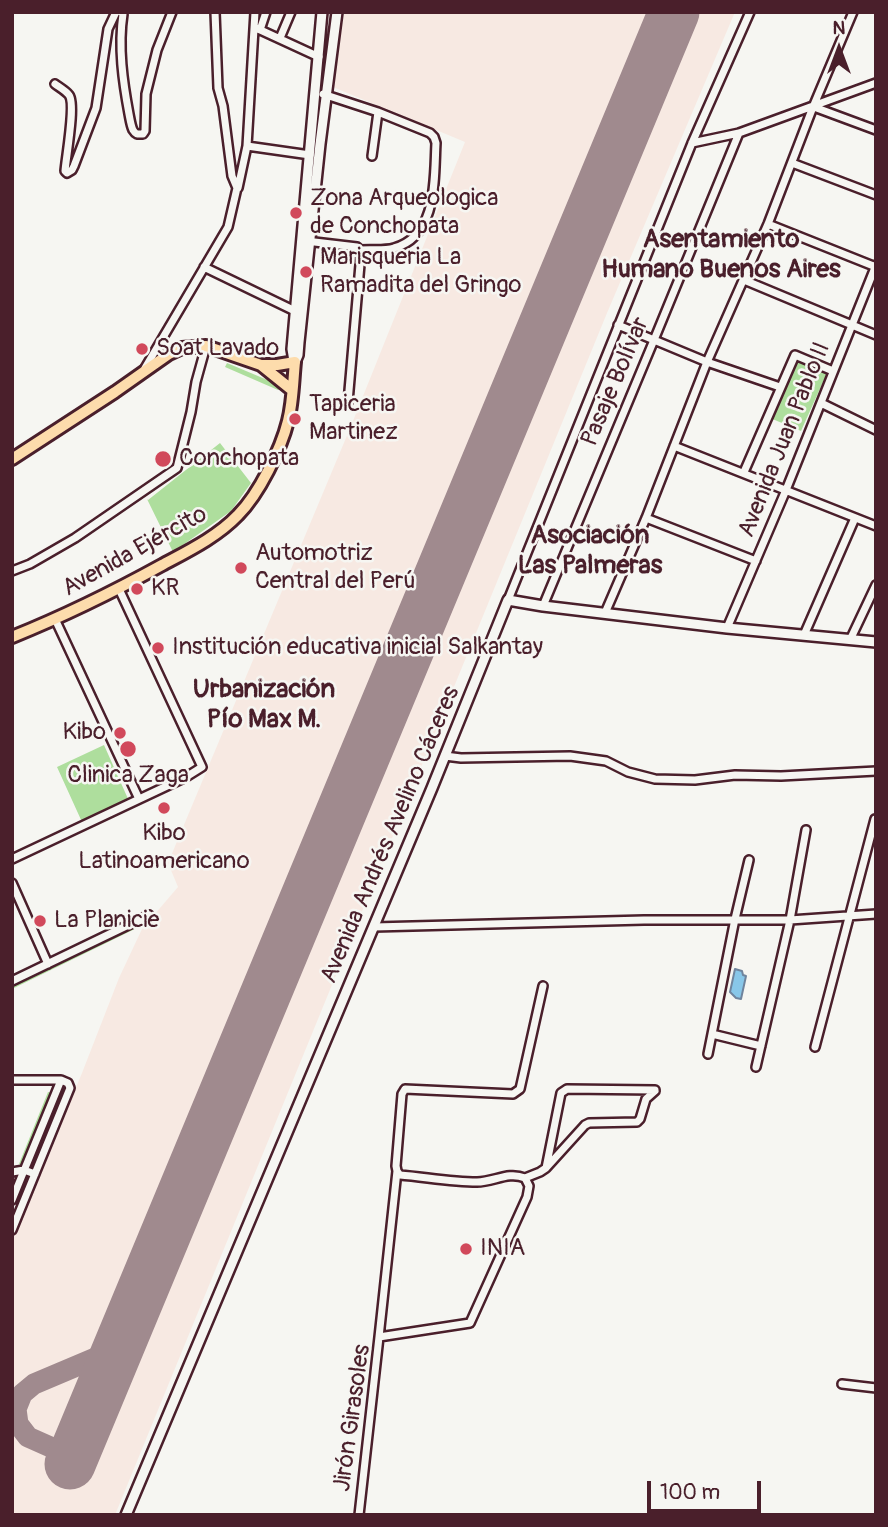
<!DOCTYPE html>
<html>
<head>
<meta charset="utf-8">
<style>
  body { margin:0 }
  #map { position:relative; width:888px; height:1527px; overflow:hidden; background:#f6f6f2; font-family:Pangolin,sans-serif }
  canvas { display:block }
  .frame { position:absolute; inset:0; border:14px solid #4a1f2b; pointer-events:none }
  .north { position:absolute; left:804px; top:14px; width:70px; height:70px; -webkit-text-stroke:5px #f6f6f2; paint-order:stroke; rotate:0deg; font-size:19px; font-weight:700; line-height:28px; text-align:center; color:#4a1f2b }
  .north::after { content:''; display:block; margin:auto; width:24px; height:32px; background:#4a1f2b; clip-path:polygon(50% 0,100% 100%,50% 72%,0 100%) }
  .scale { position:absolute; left:647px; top:1481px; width:114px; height:32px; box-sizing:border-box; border:4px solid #4a1f2b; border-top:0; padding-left:9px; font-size:21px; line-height:24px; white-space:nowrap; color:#4a1f2b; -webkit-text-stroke:5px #f6f6f2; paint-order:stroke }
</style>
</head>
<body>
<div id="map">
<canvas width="888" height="1527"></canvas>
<div class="frame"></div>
<div class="north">N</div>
<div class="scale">100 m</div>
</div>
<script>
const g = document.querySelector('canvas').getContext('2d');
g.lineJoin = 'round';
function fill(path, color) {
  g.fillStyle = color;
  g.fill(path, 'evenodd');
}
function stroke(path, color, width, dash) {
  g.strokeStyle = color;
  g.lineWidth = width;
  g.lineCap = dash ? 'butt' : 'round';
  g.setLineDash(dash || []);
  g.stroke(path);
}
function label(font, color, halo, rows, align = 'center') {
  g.font = font + ' Pangolin,sans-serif';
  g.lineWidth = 5;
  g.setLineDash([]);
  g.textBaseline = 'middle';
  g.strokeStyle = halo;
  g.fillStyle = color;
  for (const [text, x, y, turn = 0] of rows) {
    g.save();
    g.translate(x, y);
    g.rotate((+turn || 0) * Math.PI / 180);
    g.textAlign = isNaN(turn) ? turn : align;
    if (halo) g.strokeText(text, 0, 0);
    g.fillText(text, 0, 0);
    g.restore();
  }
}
const built = new Path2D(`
  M 344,12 L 735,12 L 607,313 L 115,1515 L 12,1515 L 12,1241 L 82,1073 L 119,978 L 142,929 L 178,887 L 168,863 L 351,426 L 465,142 L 333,87 Z`);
const green = new Path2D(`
  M 796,359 L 827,373 L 801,431 L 770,418 Z
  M 227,363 L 277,384 L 283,388 L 278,390 L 225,367 Z
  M 220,443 L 251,483 L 231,511 L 173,552 L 147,499 L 148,500 Z
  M 104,745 L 129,801 L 82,822 L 57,767 Z
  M 143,921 L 143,925 L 12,989 L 12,984 Z
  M 48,1092 L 53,1093 L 24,1166 L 19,1164 Z
  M 59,1095 L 63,1095 L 65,1097 L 36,1166 L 30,1164 Z`);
const water = new Path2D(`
  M 735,969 L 742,971 L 743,975 L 746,976 L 741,999 L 736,998 L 730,992 Z`);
const taxiway = new Path2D(`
  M 73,1457 L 28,1437 L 18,1424 L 16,1409 L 22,1394 L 34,1384 L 105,1354 L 122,1341`);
const runway = new Path2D(`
  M 70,1464 L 674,12`);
const minor = new Path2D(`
  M 121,12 L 123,14 C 118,47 123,82 129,114 C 130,119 131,126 133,130 C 136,135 138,134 143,134 L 145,131 L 146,94 L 157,50 L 172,12
  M 256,28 L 319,57
  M 260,30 L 266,12
  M 280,38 L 291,12
  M 55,84 C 59,87 66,91 69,95 C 76,104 66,157 65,171 L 67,173 L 72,170 L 74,166 L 96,108 L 108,29 L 116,12
  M 323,94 L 378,112 L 430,133 L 434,137 L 436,143 C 434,178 438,236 394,248 C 384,251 371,249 360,250
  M 814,107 L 876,130
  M 692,143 L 739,133 L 876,83
  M 247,146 L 310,155
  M 372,156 L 378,112
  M 792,163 L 876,195
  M 238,188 L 247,146 L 255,12
  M 768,224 L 876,267
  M 306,241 L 357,247 L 360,250 L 361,253 L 348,402
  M 204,267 L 295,311
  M 744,280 L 876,335
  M 618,325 L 707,362 L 780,387
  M 145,368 L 228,227 L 237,188 L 232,176 L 223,106 L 218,88 L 215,12
  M 821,403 L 876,430
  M 674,446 L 876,526
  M 744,472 L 795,355 L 833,371
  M 646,518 L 756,561
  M 12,571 L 30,564 L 75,538 L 177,468 L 191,412 L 196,382 L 206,346
  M 508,600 L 692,143 L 750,12
  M 543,606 L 654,340 L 739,133
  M 605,613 L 646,518 L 707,362 L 768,224 L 813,107 L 853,12
  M 55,619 L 139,799
  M 727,628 L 786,490 L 876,265
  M 804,635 L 855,518
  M 850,640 L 876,585
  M 445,756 L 461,758 L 570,756 L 606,761 L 628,772 L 655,779 L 695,780 L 735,775 L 781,776 L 876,771
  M 12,859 L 186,777 L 202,767 L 119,589
  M 12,883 L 48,964
  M 374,927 L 644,920 L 790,920 L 876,914
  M 12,981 L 149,915
  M 712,1034 L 761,1046
  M 815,1047 L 875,819
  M 708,1054 L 735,919 L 749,860
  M 756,1067 L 790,920 L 806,830
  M 12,1080 L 61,1080 L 68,1083 L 70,1088 L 12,1230
  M 546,1168 L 585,1125 L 589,1123 L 637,1122 L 640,1119 L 646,1099 L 655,1091
  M 12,1172 L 24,1170 L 35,1174
  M 525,1178 L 540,1172 L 546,1168 L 561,1093 L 567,1089 L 655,1090
  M 12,1200 L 61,1080
  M 379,1337 L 397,1171
  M 842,1384 L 876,1388
  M 359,1515 L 379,1337 L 470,1323 L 527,1197 L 529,1186 L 525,1178 C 508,1171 494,1182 477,1182 C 451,1182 425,1177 400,1175 L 397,1171 L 396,1166 L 402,1094 L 405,1089 L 513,1094 L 520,1089 L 543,986`);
const tertiary = new Path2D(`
  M 294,361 L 292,349 L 322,12
  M 295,362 L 298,355 L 299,342 L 320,144 L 337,12
  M 126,1515 L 432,788 L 508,600 L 543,606 L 727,628 L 876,642`);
const trunk = new Path2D(`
  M 261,365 L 292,390
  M 12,459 L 115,392 L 169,354 L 182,348 L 206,346 L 261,365 L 277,365 L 295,362 C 293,381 293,402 288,421 C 281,449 259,494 238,515 C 217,537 188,551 162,565 C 113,592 64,616 12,637`);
const markers = [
  [296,213,7,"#d1495b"],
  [306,272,7,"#d1495b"],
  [142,349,7,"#d1495b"],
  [295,419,7,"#d1495b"],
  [163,459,9,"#d1495b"],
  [241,568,7,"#d1495b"],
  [137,589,7,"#d1495b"],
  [158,648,7,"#d1495b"],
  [120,733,7,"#d1495b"],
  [128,749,9,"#d1495b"],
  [164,808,7,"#d1495b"],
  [40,921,7,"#d1495b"],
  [466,1249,7,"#d1495b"]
];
const poiNames = [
  ["Zona Arqueologica",310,199],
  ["de Conchopata",310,227],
  ["Marisqueria La",320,258],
  ["Ramadita del Gringo",320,286],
  ["Soat Lavado",156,349],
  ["Tapiceria",309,405],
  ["Martinez",309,433],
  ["Conchopata",179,459],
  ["Automotriz",255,554],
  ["Central del Perú",255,582],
  ["KR",151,589],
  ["Institución educativa inicial Salkantay",172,648],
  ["Kibo",106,733,"right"],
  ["Clinica Zaga",128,776,"center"],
  ["Kibo",164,834,"center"],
  ["Latinoamericano",164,862,"center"],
  ["La Planicie",54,921],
  ["INIA",480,1249]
];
const streetNames = [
  ["Pasaje Bolívar",616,382,-67],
  ["Avenida Juan Pablo II",785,440,-68],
  ["Avenida Ejército",135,552,-29],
  ["Avenida Andrés Avelino Cáceres",391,835,-67],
  ["Jirón Girasoles",353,1418,-82]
];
const neighbourhoodNames = [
  ["Asentamiento",721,240],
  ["Humano Buenos Aires",721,270],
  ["Asociación",590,536],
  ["Las Palmeras",590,566],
  ["Urbanización",264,690],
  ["Pío Max M.",264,720]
];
fill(built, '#f7e9e2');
fill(green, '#aede9d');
fill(water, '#88c7e9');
stroke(water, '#6f849d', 2);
stroke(taxiway, '#a08a8e', 21);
stroke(runway, '#a08a8e', 51);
stroke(minor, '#4a1f2b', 12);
stroke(tertiary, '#4a1f2b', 14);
stroke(trunk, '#4a1f2b', 16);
stroke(minor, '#f6f6f2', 7);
stroke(tertiary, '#f6f6f2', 9);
stroke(trunk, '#fddcac', 10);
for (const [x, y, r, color] of markers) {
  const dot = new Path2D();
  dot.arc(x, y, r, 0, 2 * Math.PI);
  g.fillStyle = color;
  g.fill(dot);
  stroke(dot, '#f6f6f2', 2.5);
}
label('24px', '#4a1f2b', '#f6f6f2', poiNames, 'left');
label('24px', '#4a1f2b', '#f6f6f2', streetNames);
label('bold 26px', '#4a1f2b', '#f6f6f2', neighbourhoodNames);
</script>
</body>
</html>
